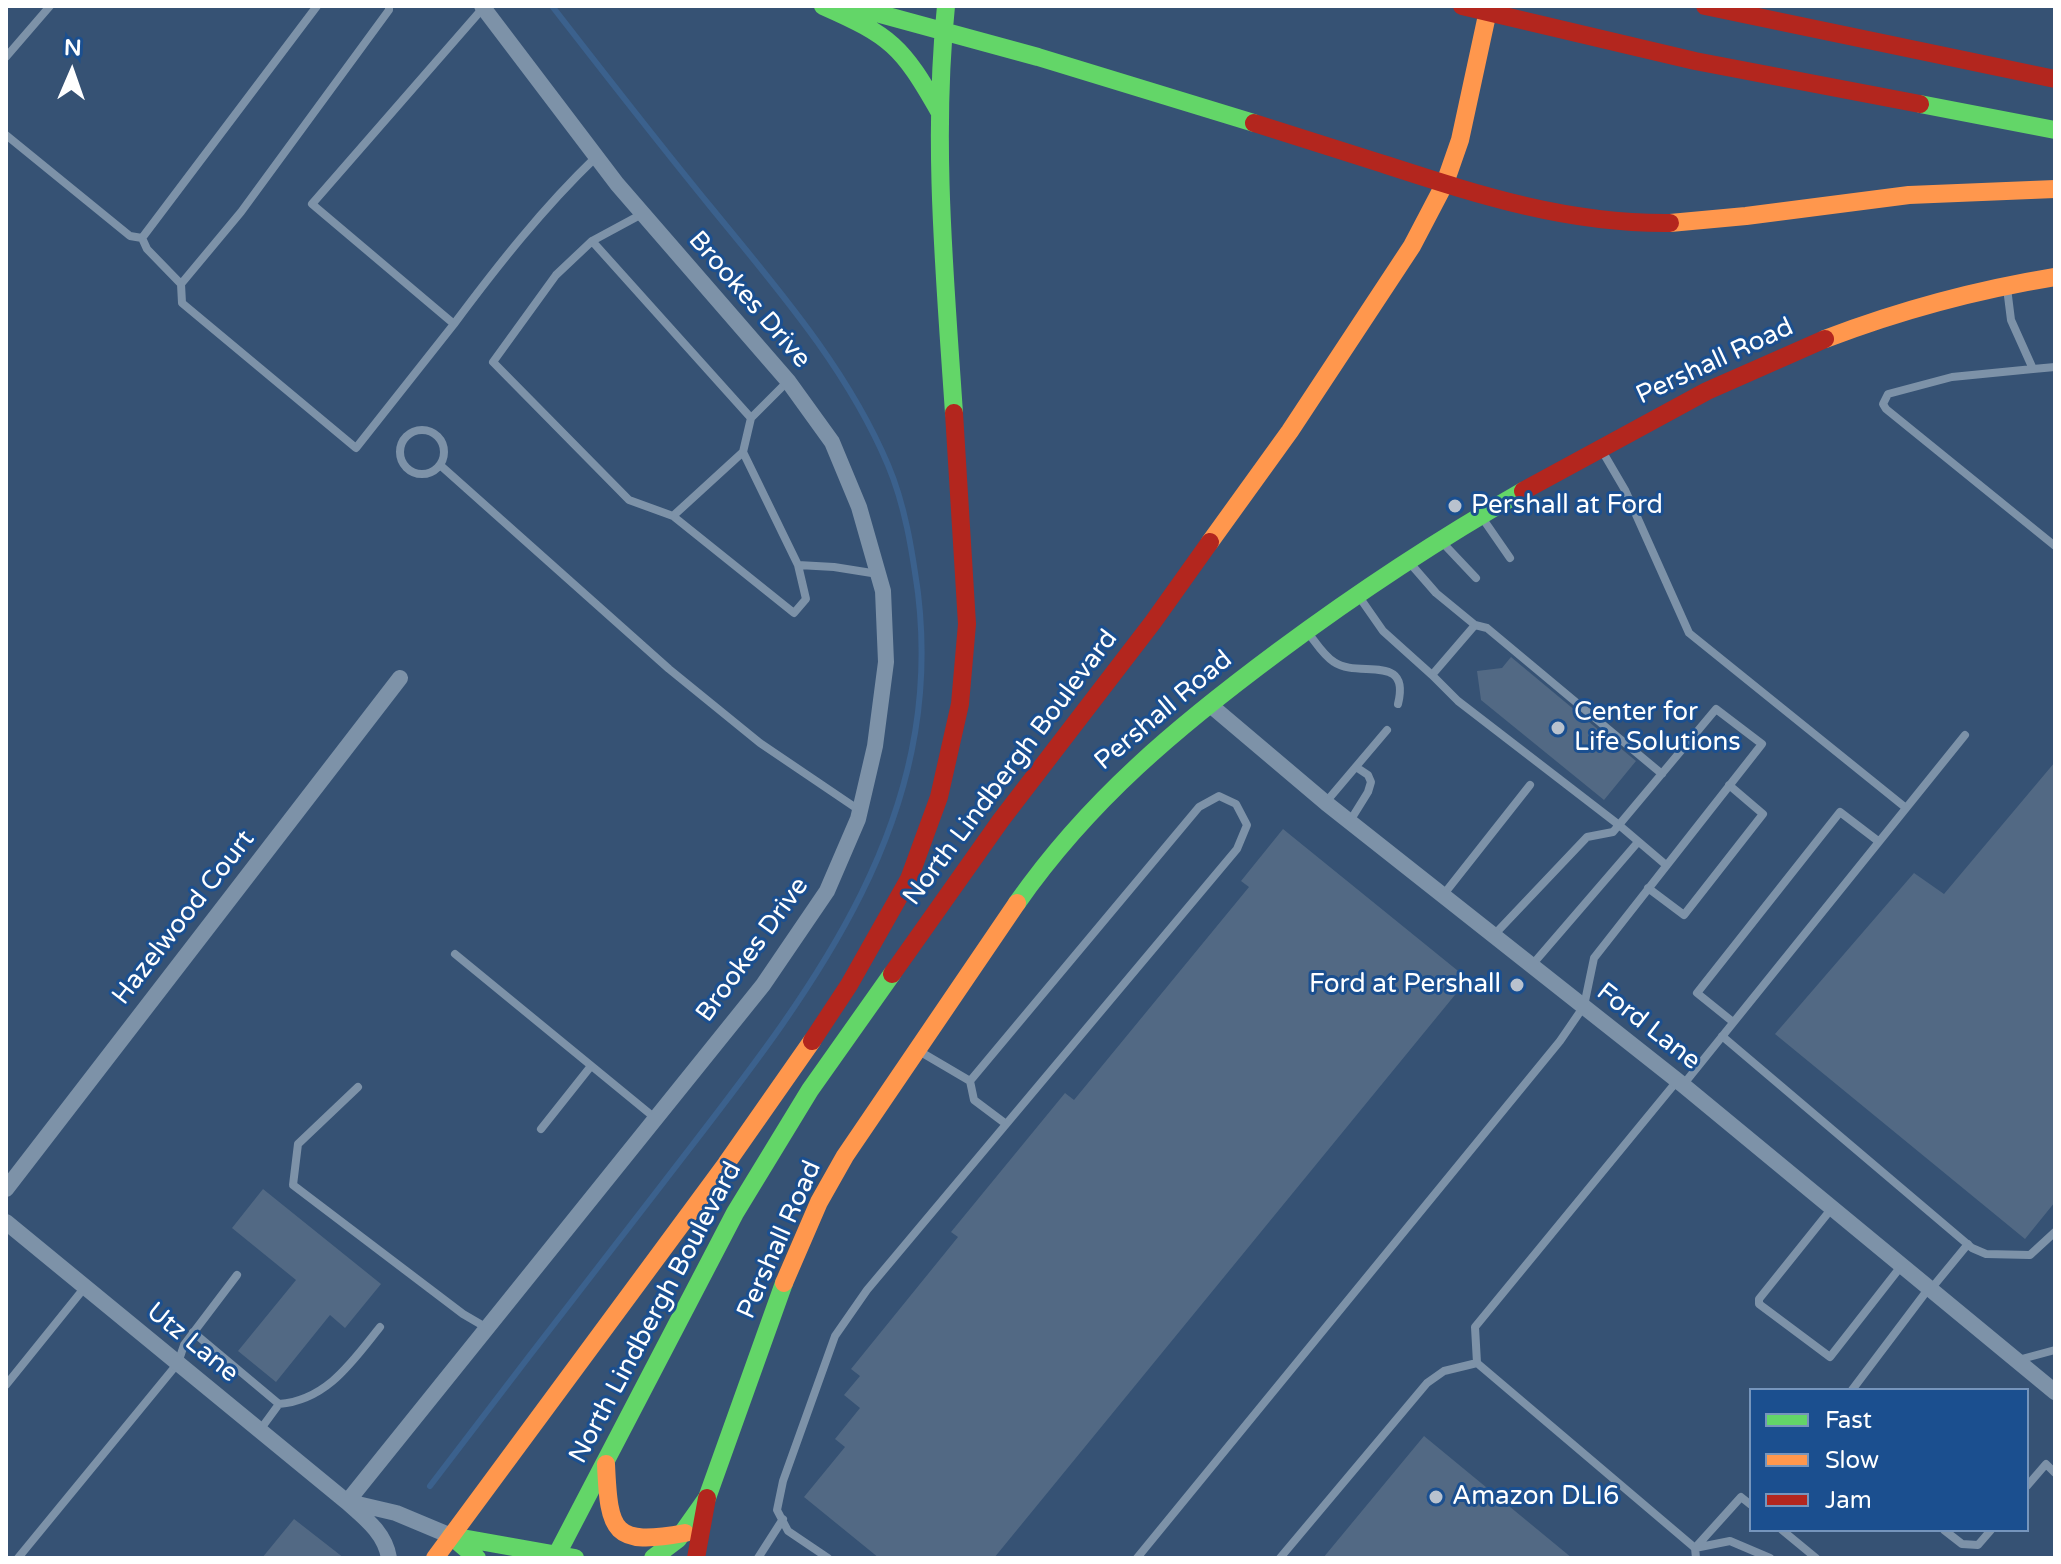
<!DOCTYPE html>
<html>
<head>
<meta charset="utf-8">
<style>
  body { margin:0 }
  #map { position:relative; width:2061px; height:1564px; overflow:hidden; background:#365274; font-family:"Varela Round",sans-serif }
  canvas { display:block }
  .frame { position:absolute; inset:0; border:8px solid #fff; pointer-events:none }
  .legend { position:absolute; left:1749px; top:1388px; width:280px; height:144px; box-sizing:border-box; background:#1b4f8f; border:2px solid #7695bc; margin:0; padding:10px 14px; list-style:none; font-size:24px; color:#fff }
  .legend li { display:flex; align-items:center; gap:16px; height:40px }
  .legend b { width:40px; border:2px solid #7695bc }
  .north { position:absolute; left:32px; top:32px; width:80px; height:80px; -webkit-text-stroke:6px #1b4f8f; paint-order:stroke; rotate:2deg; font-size:22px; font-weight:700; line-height:32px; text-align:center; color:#fff }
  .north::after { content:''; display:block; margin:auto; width:28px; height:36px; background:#fff; clip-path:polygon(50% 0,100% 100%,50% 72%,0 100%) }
</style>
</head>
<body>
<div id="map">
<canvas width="2061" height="1564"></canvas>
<div class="frame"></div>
<ul class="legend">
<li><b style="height:10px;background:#63d668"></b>Fast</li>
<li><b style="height:10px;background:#ff974d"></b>Slow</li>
<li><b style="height:10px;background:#b3261e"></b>Jam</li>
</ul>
<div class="north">N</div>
</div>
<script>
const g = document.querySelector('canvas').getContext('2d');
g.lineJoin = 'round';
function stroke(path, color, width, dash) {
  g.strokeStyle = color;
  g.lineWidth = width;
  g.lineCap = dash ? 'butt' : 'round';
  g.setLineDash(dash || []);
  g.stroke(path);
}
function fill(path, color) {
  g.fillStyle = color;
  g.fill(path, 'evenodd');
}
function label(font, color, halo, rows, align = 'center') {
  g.font = font + ' "Varela Round",sans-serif';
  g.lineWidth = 6;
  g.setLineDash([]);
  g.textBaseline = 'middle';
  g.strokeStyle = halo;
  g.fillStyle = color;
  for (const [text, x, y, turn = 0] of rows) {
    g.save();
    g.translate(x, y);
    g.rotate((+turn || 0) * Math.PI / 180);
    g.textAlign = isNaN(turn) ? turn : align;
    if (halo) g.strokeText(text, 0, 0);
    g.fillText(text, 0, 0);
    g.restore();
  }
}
const stream = new Path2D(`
  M 430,1486 C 506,1386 583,1286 660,1187 C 797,1008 947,834 918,593 C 912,550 905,505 888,465 C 847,368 776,287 710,206 C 656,140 604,73 552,6`);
const building = new Path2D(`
  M 1511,657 L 1636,761 L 1604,800 L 1481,700 L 1477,671 L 1502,668 Z
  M 2055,762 L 2055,1202 L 2025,1239 L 1775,1034 L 1914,873 L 1944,894 Z
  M 1283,829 L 1468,979 L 994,1558 L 879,1558 L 804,1497 L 845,1447 L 835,1439 L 860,1408 L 844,1395 L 860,1376 L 851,1369 L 958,1237 L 951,1232 L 1065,1093 L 1074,1100 L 1249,887 L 1241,881 Z
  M 263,1189 L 381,1284 L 345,1328 L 330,1315 L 276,1382 L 238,1351 L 296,1280 L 232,1228 Z
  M 1424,1436 L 1572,1558 L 1323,1558 Z
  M 294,1519 L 344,1558 L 262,1558 Z`);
const lane = new Path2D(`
  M 483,8 L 312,204 L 454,324 C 498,265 543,208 596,157
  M 6,57 L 50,6
  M 6,135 L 130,236 L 142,238 L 317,6
  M 642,214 L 592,241 L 556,275 L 493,362 L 629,500 L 673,516
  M 142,238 L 147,249 L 181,284 L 241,212 L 389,10 L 389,6
  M 592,241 L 751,418 L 788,381
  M 181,284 L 182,303 L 356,448 L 454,324
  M 2007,288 L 2011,320 L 2033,369 L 1952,377 L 1888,394 L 1883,404 L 1886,409 L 2055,546
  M 2033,369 L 2055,367
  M 751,418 L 743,452 L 798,565 L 834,567 L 878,574
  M400 452a22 22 0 1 1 44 0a22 22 0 1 1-44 0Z
  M 1601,449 L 1625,490 L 1689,633 L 1906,808
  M 743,452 L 673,516 L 794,613 L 806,599 L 798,565
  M 440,465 L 669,669 L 760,743 L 859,810
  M 1483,519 L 1510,558
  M 1441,541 L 1476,578
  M 1360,598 L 1383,631 L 1432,675 L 1475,625 L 1436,593 L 1409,562
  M 1475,625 L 1487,628 L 1662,774
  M 1309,634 C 1316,643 1324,656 1334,662 C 1358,679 1411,652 1398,704
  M 1432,675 L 1458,701 L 1619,825 L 1666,865
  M 1326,802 L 1387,730
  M 1350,821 L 1368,792 L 1371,782 L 1368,775 L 1356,767
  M 1648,888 L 1684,915 L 1763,814 L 1729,785
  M 1444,894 L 1530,785
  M 455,954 L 655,1118
  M 1532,965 L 1638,842
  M 1733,1022 L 1697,993 L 1840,812 L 1878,841
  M 1722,1036 L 1972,1248 L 1986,1254 L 2030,1255 L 2055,1232
  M 919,1051 L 970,1081
  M 1677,1081 L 1475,1327 L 1477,1363 L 1695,1548 L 1730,1541 L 1770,1558
  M 1683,1085 L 1965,735
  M 358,1087 L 298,1144 L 293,1185 L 463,1314 L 487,1328
  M 541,1129 L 591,1066
  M 1832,1208 L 1759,1299 L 1759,1304 L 1830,1357 L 1902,1265
  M 1931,1289 L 1968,1244
  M 193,1332 L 279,1404
  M 2018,1360 L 2055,1350
  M 6,1385 L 85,1287
  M 1852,1390 L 1929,1288
  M 260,1430 L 279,1404 C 327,1400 352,1362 380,1327
  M 2027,1486 L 2046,1464 L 2055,1473
  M 1782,1530 L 1816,1558
  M 1944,1530 L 1962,1544 L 1978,1545 L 1991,1530
  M 18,1558 L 178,1363 L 184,1345 L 237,1275
  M 758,1558 L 783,1519
  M 828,1558 L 788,1531 L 777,1510 L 783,1481 L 835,1336 L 867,1290 L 1237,849 L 1247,825 L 1236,804 L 1219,796 L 1199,807 L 970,1081 L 974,1100 L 1006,1124
  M 1137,1558 L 1560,1041 L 1584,1006 L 1594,958 L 1762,744 L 1716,709 L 1613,832 L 1587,837 L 1494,935
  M 1280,1558 L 1427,1383 L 1444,1371 L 1477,1363
  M 1696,1558 L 1695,1548 L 1741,1497 L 1751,1505`);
const street = new Path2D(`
  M 1209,704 L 1326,803 L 1683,1085 L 2055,1392
  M 6,1189 L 400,678
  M 6,1222 L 347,1502 C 365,1518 385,1533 389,1558
  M 347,1502 L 763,985 L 827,891 L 858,819 L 875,746 L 886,662 L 883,591 L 859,507 L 832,442 L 788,381 L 617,184 L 482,6
  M 349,1502 L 396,1513 L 451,1536`);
const fast = new Path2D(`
  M 823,6 C 891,36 902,46 939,111
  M 851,6 L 1038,57 L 1254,123
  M 946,6 C 932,141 945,278 954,413
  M 1920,104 L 2055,130
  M 1017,903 C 1089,800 1178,726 1279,651 C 1357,593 1439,539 1523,491
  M 451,1536 L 575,1558
  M 451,1536 L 477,1558
  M 555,1558 L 735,1213 L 810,1090 L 892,974
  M 653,1558 L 678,1539 L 707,1498 L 784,1283`);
const slow = new Path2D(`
  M 1670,223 L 1746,216 L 1909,195 L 2055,189
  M 1825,339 C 1901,310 1975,290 2055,277
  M 1210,542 L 1290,431 L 1412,246 L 1445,183 L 1460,140 L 1489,6
  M 784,1283 L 819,1202 L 845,1156 L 1017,903
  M 606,1464 C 609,1533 613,1546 685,1533
  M 435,1558 L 726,1164 L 812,1041`);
const jam = new Path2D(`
  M 1462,6 L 1695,61 L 1920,104
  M 1705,6 L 2055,79
  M 1254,123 C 1295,136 1336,149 1377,162 C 1476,194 1565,224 1670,223
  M 1523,491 L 1707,391 L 1825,339
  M 892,974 L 1001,820 L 1153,622 L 1210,542
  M 812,1041 L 849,985 L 909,879 L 939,797 L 960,704 L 967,624 L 954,413
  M 696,1558 L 707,1498`);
const markers = [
  [1455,506,8,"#b9c2ce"],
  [1558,728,8,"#b9c2ce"],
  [1517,985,8,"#b9c2ce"],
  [1436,1497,8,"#b9c2ce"]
];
const streetNames = [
  ["Brookes Drive",749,300,49],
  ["Pershall Road",1715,362,-25],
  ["Pershall Road",1164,711,-40],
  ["North Lindbergh Boulevard",1011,768,-53],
  ["Hazelwood Court",184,918,-52],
  ["Brookes Drive",753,950,-54],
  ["Ford Lane",1648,1027,38],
  ["Pershall Road",780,1240,-66],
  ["North Lindbergh Boulevard",656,1313,-62],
  ["Utz Lane",192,1343,39]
];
const poiNames = [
  ["Pershall at Ford",1471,506],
  ["Center for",1574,713],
  ["Life Solutions",1574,743],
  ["Ford at Pershall",1501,985,"right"],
  ["Amazon DLI6",1452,1497]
];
stroke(stream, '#3b618d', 6);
fill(building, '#526984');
stroke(lane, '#7d92a8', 8);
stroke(street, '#7d92a8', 16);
stroke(fast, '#63d668', 18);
stroke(slow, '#ff974d', 18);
stroke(jam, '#b3261e', 18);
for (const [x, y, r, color] of markers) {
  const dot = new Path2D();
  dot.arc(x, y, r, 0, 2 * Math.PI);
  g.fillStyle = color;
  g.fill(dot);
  stroke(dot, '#1b4f8f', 3);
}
label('26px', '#fff', '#1b4f8f', streetNames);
label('26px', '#fff', '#1b4f8f', poiNames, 'left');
</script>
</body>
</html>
